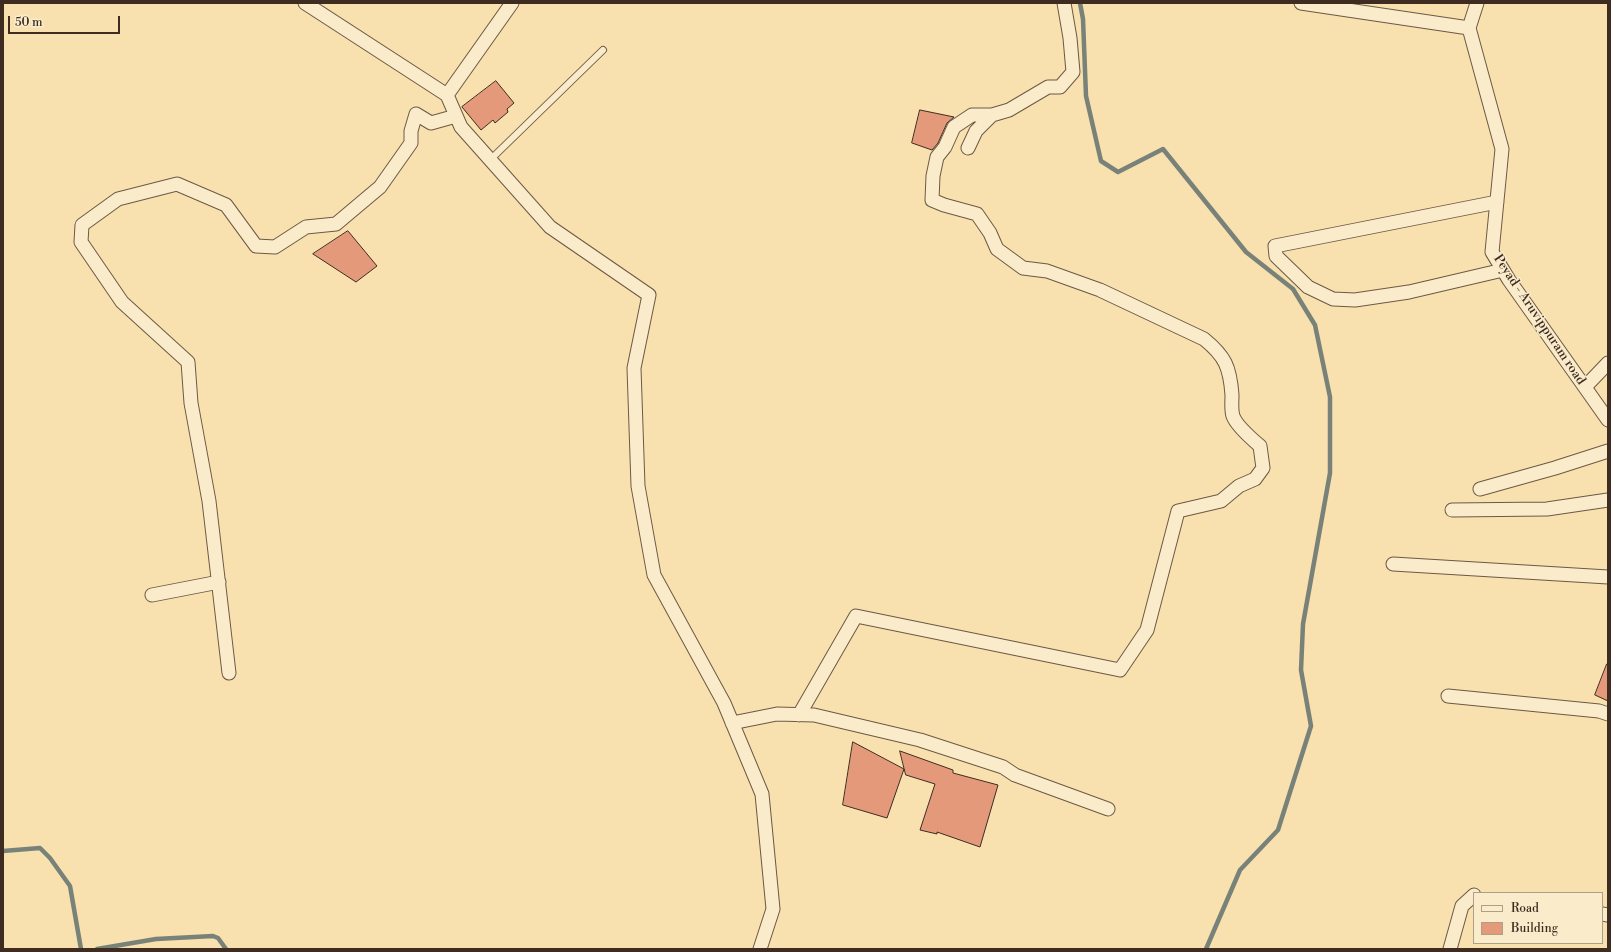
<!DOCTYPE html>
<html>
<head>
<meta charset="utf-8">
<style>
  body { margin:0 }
  #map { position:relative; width:1611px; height:952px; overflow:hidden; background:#f8e0af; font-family:"Libre Bodoni",serif }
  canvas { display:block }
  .frame { position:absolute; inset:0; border:4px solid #3e2c21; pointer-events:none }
  .legend { position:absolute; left:1473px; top:892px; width:130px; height:52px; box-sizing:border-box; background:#faebcb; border:1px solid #af9f87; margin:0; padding:5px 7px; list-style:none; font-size:12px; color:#3e2c21 }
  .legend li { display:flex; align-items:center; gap:8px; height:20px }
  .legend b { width:20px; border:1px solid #af9f87 }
  .scale { position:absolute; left:8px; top:16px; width:112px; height:18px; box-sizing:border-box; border:2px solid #3e2c21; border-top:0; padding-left:5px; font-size:12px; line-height:14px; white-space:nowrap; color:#3e2c21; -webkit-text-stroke:3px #faebcb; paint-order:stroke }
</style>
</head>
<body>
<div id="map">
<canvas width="1611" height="952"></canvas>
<div class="frame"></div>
<ul class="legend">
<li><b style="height:5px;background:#faebcb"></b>Road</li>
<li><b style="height:11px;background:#e3997a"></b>Building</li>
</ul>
<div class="scale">50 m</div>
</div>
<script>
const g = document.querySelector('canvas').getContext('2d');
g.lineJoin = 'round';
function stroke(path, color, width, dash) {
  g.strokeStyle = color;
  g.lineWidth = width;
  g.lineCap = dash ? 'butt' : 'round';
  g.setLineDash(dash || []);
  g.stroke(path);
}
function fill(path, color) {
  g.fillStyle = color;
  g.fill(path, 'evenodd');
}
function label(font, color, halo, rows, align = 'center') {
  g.font = font + ' "Libre Bodoni",serif';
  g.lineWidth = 3;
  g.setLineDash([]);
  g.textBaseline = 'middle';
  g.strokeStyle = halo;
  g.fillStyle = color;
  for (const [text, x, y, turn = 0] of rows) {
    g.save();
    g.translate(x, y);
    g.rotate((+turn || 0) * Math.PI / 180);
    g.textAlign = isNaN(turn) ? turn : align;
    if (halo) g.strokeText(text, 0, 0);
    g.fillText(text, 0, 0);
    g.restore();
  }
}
const stream = new Path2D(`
  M 1080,3 L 1083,19 L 1086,96 L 1101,161 L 1118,172 L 1163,149 L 1246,252 L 1293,289 L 1315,325 L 1330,397 L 1330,473 L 1303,624 L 1301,670 L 1311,726 L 1278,830 L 1240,870 L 1206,949
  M 3,851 L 40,848 L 50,858 L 70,886 L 81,949
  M 97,949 L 156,939 L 213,936 L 218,938 L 226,949`);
const building = new Path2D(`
  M 496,81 L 514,103 L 507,109 L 508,112 L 495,123 L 493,120 L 481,130 L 462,107 Z
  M 920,110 L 954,117 L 947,123 L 938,143 L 932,150 L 912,143 Z
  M 348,231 L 377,266 L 356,282 L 313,254 Z
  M 1607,664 L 1608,664 L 1608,701 L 1595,695 Z
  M 853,742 L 904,769 L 887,818 L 843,805 Z
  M 900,751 L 953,770 L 953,773 L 998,785 L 980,847 L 937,832 L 937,834 L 920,830 L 935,784 L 906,775 Z`);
const service = new Path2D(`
  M 490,160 L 603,50`);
const minor = new Path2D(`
  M 305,3 L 447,95
  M 512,3 L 447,95 L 461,127 L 550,227 L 649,295 L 634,368 L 638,486 L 654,575 L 724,703 L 762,794 L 773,909 L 760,949
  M 1301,3 L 1469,28
  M 1477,3 L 1469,28 L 1502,149 L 1492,252 L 1509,280 L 1608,420
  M 968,148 L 976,131 L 992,115
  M 1497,202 L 1275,246 L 1276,256 L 1308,287 L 1333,299 L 1355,300 L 1409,292 L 1503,270
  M 1585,387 L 1608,363
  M 1480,489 L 1555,468 L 1608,451
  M 1452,510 L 1547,509 L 1608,500
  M 1393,564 L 1608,577
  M 152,595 L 219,582
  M 229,673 L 209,501 L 191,403 L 188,362 L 122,302 L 81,242 L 82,225 L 118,199 L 177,184 L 226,205 L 256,246 L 275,247 L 306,227 L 336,224 L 380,187 L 411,143 L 411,131 L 416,114 L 431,123 L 456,116
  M 1448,696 L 1599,711 L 1608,714
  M 799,715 L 856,616 L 1120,670 L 1147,630 L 1178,511 L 1221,501 L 1239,486 L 1255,479 L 1263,468 L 1260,446 C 1253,440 1236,425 1233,416 C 1231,410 1232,401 1232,395 C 1230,367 1225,356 1204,339 L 1100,290 L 1047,271 L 1023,268 L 997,249 L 990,233 L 977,214 L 944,205 L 932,200 L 933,176 L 937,157 L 945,147 L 954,127 L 972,115 L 992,115 L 1009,110 L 1048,87 L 1060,87 L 1073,72 L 1070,38 L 1064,3
  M 732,723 L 777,714 L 814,715 L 920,740 L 1003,767 L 1015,775 L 1108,809
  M 1602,914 L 1608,915
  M 1450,949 L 1462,906 L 1474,895`);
const streetNames = [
  ["Peyad - Aruvippuram road",1539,320,56]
];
stroke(stream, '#798279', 4.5);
fill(building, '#e3997a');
stroke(building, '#3e2c21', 1);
stroke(service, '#6c5944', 8);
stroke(minor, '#6c5944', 15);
stroke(service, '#faebcb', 6);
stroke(minor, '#faebcb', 13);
label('13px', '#3e2c21', '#faebcb', streetNames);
</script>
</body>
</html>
